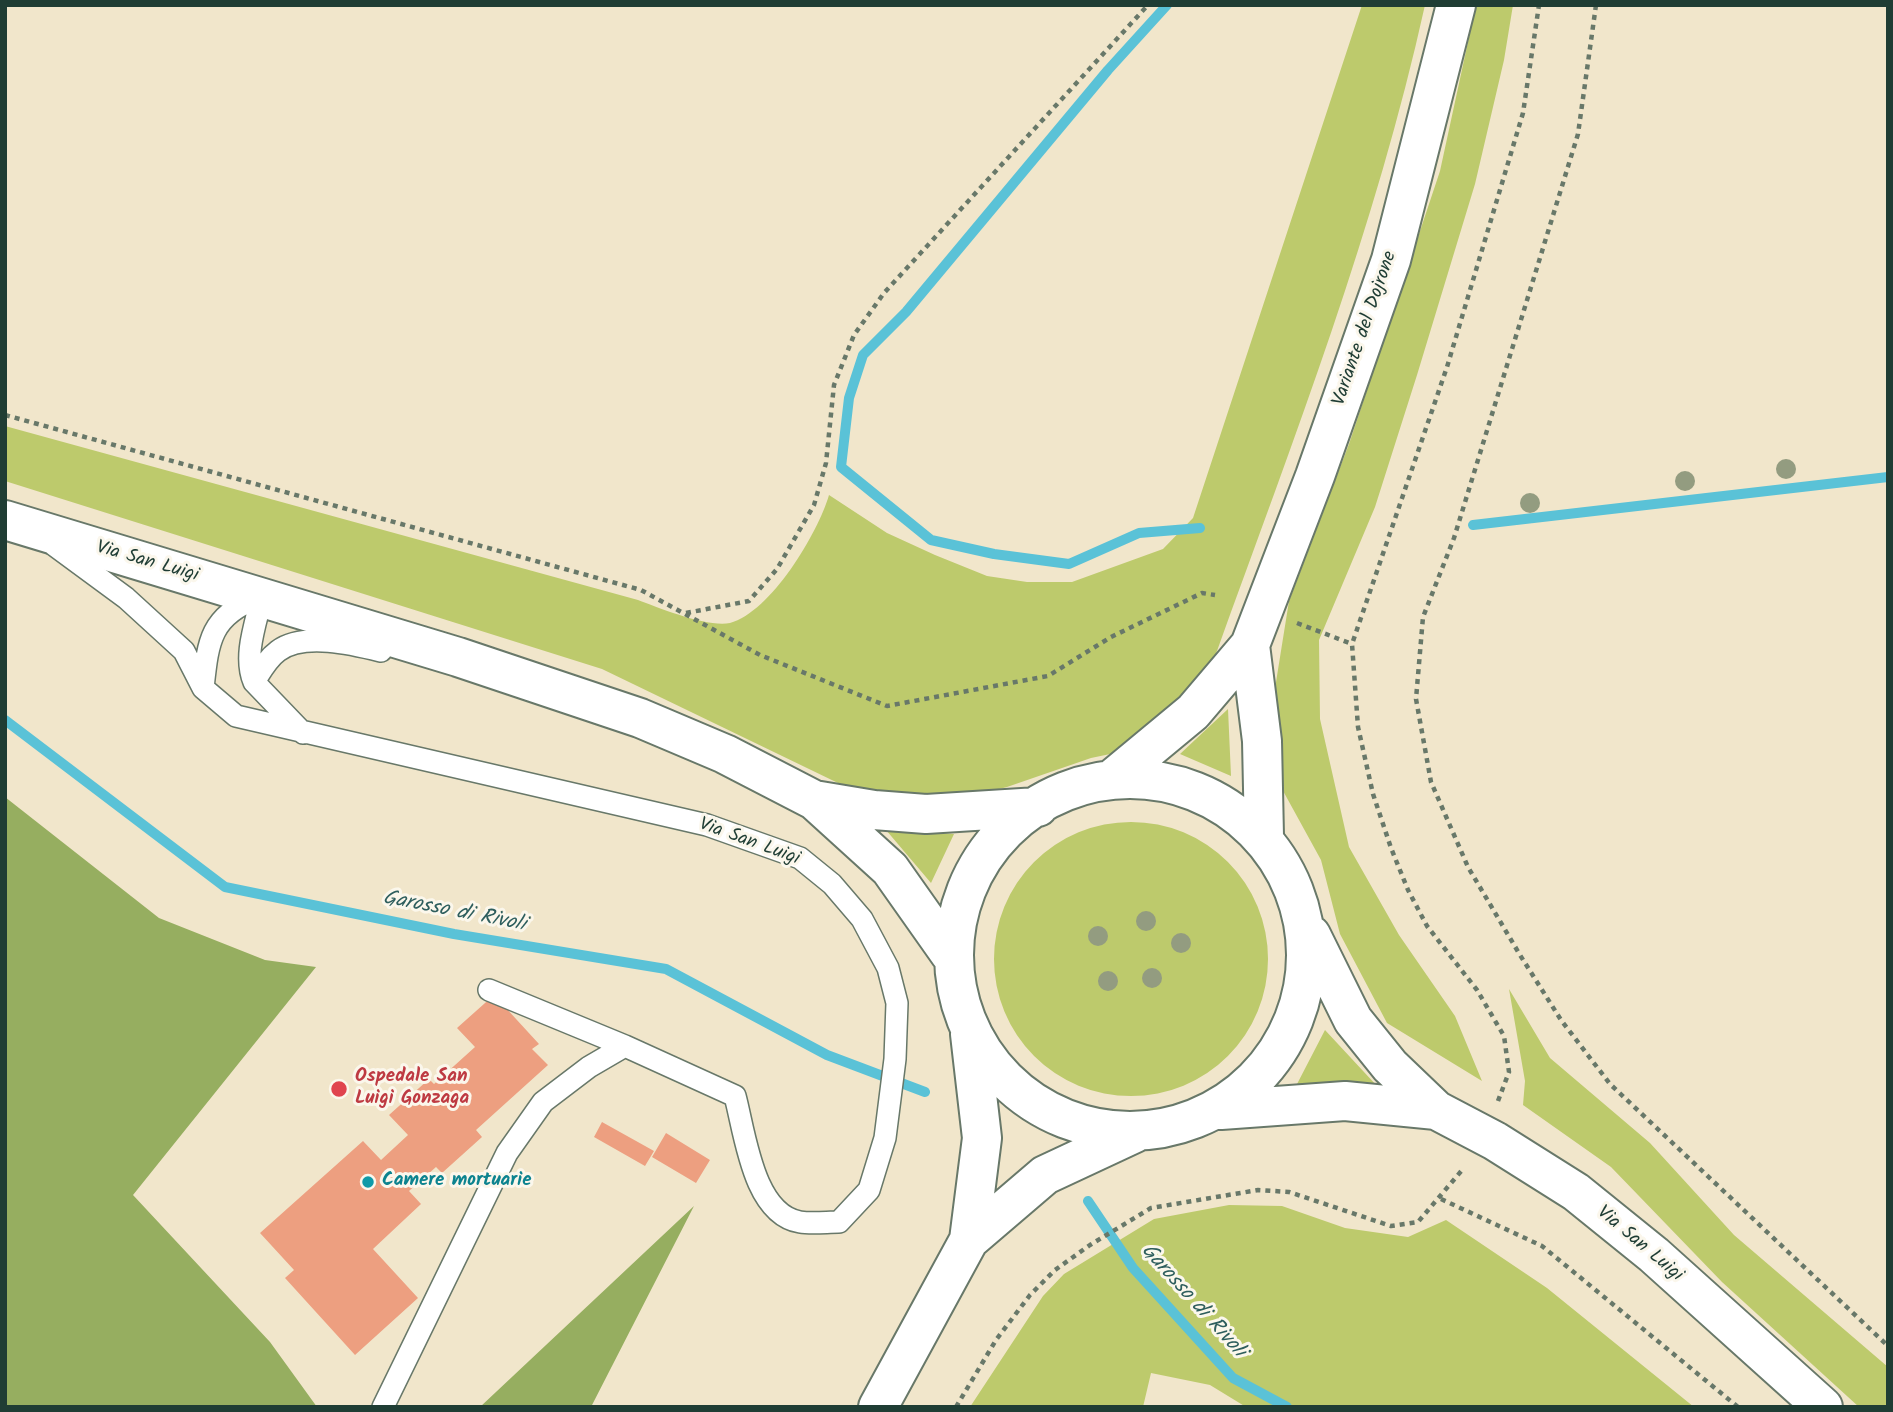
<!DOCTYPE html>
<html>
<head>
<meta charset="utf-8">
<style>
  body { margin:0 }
  #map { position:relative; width:1893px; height:1412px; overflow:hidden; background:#f1e6cb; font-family:Kalam,sans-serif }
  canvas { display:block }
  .frame { position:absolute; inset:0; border:7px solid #1f3d34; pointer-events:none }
</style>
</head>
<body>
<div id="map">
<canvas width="1893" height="1412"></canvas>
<div class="frame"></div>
</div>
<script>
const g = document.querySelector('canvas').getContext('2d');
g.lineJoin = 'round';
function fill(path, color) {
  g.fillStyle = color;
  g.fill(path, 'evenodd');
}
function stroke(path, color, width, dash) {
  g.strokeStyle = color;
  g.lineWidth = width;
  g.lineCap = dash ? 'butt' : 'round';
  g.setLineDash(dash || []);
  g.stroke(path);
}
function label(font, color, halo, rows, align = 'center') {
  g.font = font + ' Kalam,sans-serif';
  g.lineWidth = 6;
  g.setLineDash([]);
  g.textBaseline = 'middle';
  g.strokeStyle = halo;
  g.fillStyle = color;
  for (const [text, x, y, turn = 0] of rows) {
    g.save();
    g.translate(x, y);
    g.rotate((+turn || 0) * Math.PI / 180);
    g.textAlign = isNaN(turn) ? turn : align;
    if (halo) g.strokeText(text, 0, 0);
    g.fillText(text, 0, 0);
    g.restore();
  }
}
const green = new Path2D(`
  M 1362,5 L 1425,5 C 1376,227 1294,438 1217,651 L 1198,692 L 1115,753 L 1091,758 L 1007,787 L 968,797 L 900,798 L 838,783 L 602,669 L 5,481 L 5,426 L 638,600 C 659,608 709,628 730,623 C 771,612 818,533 829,495 L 887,533 L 935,555 L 987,576 L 1027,582 L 1072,582 L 1163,549 L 1193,518 Z
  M 1476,5 L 1513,5 L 1504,60 L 1475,184 L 1417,375 L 1375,507 L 1319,640 L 1320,719 L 1349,847 L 1399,935 L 1455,1016 L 1482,1081 L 1387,1023 L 1340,934 L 1321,860 L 1282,789 L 1272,707 L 1289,601 L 1349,444 L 1440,171 Z
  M 1228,709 L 1231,776 L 1180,754 Z
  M994 959a137 137 0 1 1 274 0a137 137 0 1 1-274 0Z
  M 886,830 L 954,834 L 931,883 Z
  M 1509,989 L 1550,1058 L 1650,1143 L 1734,1235 L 1888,1367 L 1888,1407 L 1859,1407 L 1722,1282 L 1611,1167 L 1523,1105 L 1525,1081 Z
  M 1325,1030 L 1377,1086 L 1296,1086 Z
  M 1229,1205 L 1282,1206 L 1345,1228 L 1408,1237 L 1446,1220 L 1547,1288 L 1694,1407 L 1246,1407 L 1210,1385 L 1151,1373 L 1143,1407 L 970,1407 L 1043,1296 L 1064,1274 L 1154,1219 Z`);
const forest = new Path2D(`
  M 5,797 L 159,918 L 265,960 L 316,967 L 133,1195 L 270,1342 L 317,1407 L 5,1407 Z
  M 694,1206 L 591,1407 L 480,1407 Z`);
const stream = new Path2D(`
  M 1167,5 L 1108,70 L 906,312 L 863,355 L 849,398 L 841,467 L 931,540 L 994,554 L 1069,564 L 1139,533 L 1200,528
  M 1473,525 L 1888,477
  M 5,720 L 225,887 L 454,934 L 666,969 L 827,1055 L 925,1092
  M 1088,1201 L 1133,1268 L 1233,1378 L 1287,1407`);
const building = new Path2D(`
  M 494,995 L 539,1044 L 532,1049 L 548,1065 L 476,1130 L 482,1137 L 442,1173 L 436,1167 L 409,1191 L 421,1204 L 373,1249 L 418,1298 L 355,1355 L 285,1278 L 294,1270 L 260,1233 L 363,1141 L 381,1160 L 408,1135 L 389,1115 L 429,1079 L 434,1084 L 475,1047 L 457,1028 Z
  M 602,1122 L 654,1151 L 645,1166 L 594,1137 Z
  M 666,1133 L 710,1160 L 696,1183 L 652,1157 Z`);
const path = new Path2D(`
  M 1596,5 L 1578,134 L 1454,538 L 1423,617 L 1416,699 L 1431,782 L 1468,867 L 1520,955 L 1561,1020 L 1610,1084 L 1888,1346
  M 5,415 L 641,590 L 760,655 L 887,706 L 1048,676 L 1111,637 L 1202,593 L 1215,595
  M 686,613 L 749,601 L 777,569 L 814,505 L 826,463 L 834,385 L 854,335 L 884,293 L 1148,5
  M 1297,623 L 1352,644
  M 1498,1101 L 1509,1072 L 1504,1036 L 1477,990 L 1427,926 L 1408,890 L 1391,848 L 1373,794 L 1358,727 L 1352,644 L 1447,367 L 1523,113 L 1539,5
  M 1441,1199 L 1542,1246 L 1738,1407
  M 956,1407 L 996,1340 L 1030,1295 L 1055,1270 L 1090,1245 L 1151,1208 L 1258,1190 L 1289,1192 L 1391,1226 L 1418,1222 L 1463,1169`);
const service = new Path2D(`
  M 54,545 L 126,598 L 184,651 L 203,688 L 236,716 L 707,825 L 800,858 L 832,884 L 862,919 L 888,968 L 897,1003 L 895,1059 L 885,1138 L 869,1190 L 839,1222 C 827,1222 812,1224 800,1222 C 753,1214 745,1133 735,1096 L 625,1046 L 589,1067 L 543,1102 L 507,1153 L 383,1407
  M 262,596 C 256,623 243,656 254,682 L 303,733
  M 254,682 C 261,671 267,659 278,651 C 303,632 353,644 381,651
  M 203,688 C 208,642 210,616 257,598
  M 489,990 L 625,1046`);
const tertiary = new Path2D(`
  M 5,520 L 458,657 L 640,718 L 725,754 L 814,800 L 890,869 L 950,954
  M 1250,645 L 1262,741 L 1264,836
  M954 955a176 176 0 1 1 352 0a176 176 0 1 1-352 0Z
  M 1111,780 L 1193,712 L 1250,645 L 1315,476 L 1391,260 L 1456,5
  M 814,800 L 874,810 L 926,814 L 1038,807
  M 1311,935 L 1353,1020 L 1390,1066 L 1436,1110 L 1495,1141 L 1576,1192 L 1654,1255 L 1823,1407
  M 1221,1110 L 1345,1101 L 1436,1110
  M 969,1240 L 982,1138 L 970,1034
  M 878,1407 L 969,1240 L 1045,1175 L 1135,1133`);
const trees = [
  [1786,469],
  [1685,481],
  [1530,503],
  [1146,921],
  [1098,936],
  [1181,943],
  [1152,978],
  [1108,981]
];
const markers = [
  [339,1089,9,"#e0444e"],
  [368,1182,7,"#0f9aa8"]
];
const streetNames = [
  ["Variante del Dojrone",1366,329,-71],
  ["Via San Luigi",147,563,16],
  ["Via San Luigi",749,843,20],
  ["Via San Luigi",1639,1245,40]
];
const healthNames = [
  ["Ospedale San",355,1078],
  ["Luigi Gonzaga",355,1100]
];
const cultureNames = [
  ["Camere mortuarie",382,1182]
];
const waterNames = [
  ["Garosso di Rivoli",454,913,11],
  ["Garosso di Rivoli",1192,1302,48]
];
fill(green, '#bdca6c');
fill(forest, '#96ae60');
stroke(stream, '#5ac2d7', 10);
fill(building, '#ed9f80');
stroke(service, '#687869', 24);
stroke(tertiary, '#687869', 42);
stroke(path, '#687869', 4.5, [5, 5]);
stroke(service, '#fff', 21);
stroke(tertiary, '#fff', 38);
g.fillStyle = '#939c80';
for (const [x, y] of trees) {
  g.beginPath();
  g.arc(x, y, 10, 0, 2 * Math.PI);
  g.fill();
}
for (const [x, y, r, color] of markers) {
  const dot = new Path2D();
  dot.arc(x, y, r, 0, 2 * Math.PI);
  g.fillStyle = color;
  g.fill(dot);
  stroke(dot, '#fbf7ec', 2.5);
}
label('19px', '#1f3d34', '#fbf7ec', streetNames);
label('bold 19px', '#be3a42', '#fbf7ec', healthNames, 'left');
label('bold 19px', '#0d838f', '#fbf7ec', cultureNames, 'left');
label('italic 21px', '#2e5e5d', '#fbf7ec', waterNames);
</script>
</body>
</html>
